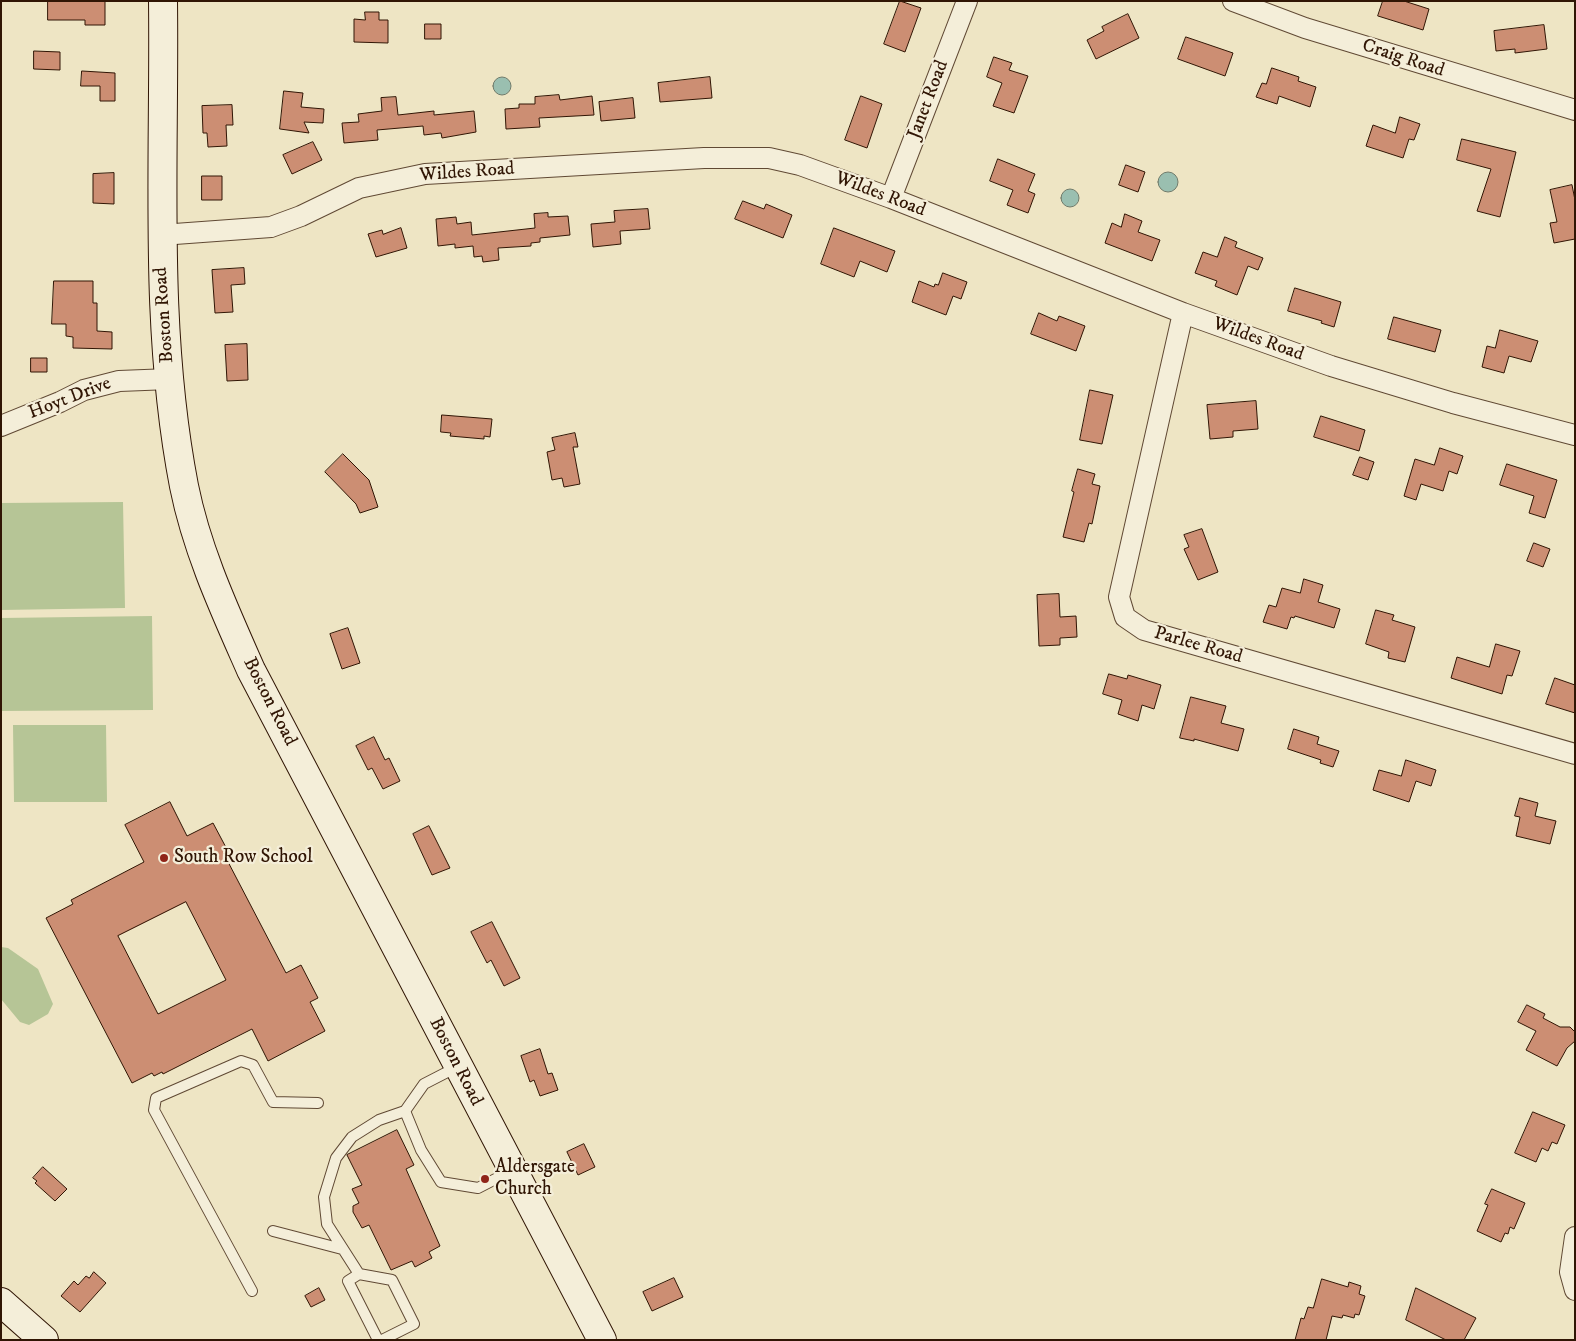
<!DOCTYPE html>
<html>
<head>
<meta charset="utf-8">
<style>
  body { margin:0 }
  #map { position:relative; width:1576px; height:1341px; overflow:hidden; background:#eee5c4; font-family:"IM FELL DW Pica",serif }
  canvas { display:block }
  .frame { position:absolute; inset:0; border:2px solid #301504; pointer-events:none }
</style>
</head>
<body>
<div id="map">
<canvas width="1576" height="1341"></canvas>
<div class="frame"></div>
</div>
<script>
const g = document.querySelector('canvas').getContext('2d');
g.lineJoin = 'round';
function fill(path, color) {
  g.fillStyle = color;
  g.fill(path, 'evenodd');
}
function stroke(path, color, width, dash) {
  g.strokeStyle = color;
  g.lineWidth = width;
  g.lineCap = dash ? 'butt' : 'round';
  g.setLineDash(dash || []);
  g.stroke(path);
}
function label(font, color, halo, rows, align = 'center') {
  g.font = font + ' "IM FELL DW Pica",serif';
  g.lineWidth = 4.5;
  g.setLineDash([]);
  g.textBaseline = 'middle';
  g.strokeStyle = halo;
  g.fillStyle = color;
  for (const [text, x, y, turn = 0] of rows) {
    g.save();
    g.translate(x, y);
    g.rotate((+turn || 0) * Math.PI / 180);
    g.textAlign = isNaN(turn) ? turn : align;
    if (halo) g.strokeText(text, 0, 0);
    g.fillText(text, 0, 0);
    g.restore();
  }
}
const green = new Path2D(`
  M 123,502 L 125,608 L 1,610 L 1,503 Z
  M 152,616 L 153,710 L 1,711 L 1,618 Z
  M 13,725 L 106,725 L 107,802 L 14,802 Z
  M 1,947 L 8,948 L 38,969 L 53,1004 L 48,1014 L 29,1025 L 20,1022 L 1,999 Z`);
const water = new Path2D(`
  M493 86a9 9 0 1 1 18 0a9 9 0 1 1-18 0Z
  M1158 182a10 10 0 1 1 20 0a10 10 0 1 1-20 0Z
  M1061 198a9 9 0 1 1 18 0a9 9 0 1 1-18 0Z`);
const building = new Path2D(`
  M 48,1 L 105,1 L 105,25 L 85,25 L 85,20 L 48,20 Z
  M 900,1 L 921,8 L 905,52 L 884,44 Z
  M 1383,1 L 1404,1 L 1429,9 L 1423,30 L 1378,16 Z
  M 365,12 L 379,12 L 379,20 L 388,20 L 388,43 L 354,42 L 354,19 L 365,20 Z
  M 1128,14 L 1139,38 L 1096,59 L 1087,40 L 1104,31 L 1102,27 Z
  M 425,24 L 441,24 L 441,39 L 425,39 Z
  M 1544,25 L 1547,49 L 1515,53 L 1515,49 L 1496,51 L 1494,31 Z
  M 1186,37 L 1233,53 L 1225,76 L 1178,59 Z
  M 34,51 L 60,52 L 60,70 L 34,69 Z
  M 994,57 L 1012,63 L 1009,70 L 1028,76 L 1014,113 L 993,106 L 1002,83 L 987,77 Z
  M 1272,68 L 1299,77 L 1298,81 L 1316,87 L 1310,107 L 1279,96 L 1277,104 L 1256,97 L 1262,83 L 1266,84 Z
  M 82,71 L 115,73 L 115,101 L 100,101 L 100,86 L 81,86 Z
  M 710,77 L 712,98 L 660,102 L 658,83 Z
  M 284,91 L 303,93 L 301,107 L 324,109 L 323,123 L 304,122 L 309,133 L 280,129 Z
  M 559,95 L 560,100 L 592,96 L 594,115 L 539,118 L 540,127 L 506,129 L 505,109 L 519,108 L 519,104 L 535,104 L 535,97 Z
  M 861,96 L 882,104 L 867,148 L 845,140 Z
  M 396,97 L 398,115 L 434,111 L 434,115 L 474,111 L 476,132 L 442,138 L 441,133 L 424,135 L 423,126 L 377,130 L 378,140 L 344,143 L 342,123 L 359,122 L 358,114 L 382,111 L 381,98 Z
  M 633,98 L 635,118 L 601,121 L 599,102 Z
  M 232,105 L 233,125 L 226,125 L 227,146 L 208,147 L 207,133 L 203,133 L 202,106 Z
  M 1400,117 L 1420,124 L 1414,140 L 1409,139 L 1403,158 L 1366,146 L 1373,125 L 1395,133 Z
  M 1462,139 L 1516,152 L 1500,217 L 1477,211 L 1491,169 L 1457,160 Z
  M 313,142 L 322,160 L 292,174 L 283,155 Z
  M 998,159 L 1035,174 L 1028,191 L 1035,194 L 1028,213 L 1007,205 L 1013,190 L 990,181 Z
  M 1126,165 L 1145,172 L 1138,192 L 1119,185 Z
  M 114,173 L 114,204 L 93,203 L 93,174 Z
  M 202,176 L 222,176 L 222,200 L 202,200 Z
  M 1572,185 L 1575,200 L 1575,239 L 1554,243 L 1550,223 L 1557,222 L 1550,190 Z
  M 743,201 L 764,209 L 766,204 L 792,215 L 783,238 L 735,219 Z
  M 648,209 L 650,229 L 620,231 L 621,244 L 593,247 L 591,224 L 615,222 L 614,211 Z
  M 548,213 L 548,217 L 568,216 L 570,235 L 540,238 L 540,242 L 531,243 L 531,246 L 498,248 L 499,260 L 483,262 L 482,256 L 474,257 L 473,246 L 455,248 L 455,244 L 438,246 L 436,219 L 456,217 L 457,224 L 471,222 L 472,235 L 535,228 L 534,214 Z
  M 1125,214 L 1142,221 L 1138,232 L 1160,240 L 1152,261 L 1105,243 L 1112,223 L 1121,227 Z
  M 401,228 L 407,248 L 376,257 L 368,234 L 382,230 L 383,234 Z
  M 834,228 L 895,251 L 887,272 L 860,261 L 854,277 L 821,264 Z
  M 1225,237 L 1237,242 L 1235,247 L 1263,258 L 1258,270 L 1248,266 L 1237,295 L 1215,286 L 1217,281 L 1195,273 L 1203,252 L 1217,257 Z
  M 244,268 L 245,284 L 231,285 L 233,312 L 215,313 L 212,270 Z
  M 943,273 L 967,282 L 961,299 L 953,296 L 946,315 L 912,302 L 919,281 L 934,287 L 935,284 L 938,285 Z
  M 54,281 L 93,281 L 93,303 L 97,303 L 97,331 L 112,332 L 112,349 L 73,348 L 73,337 L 66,336 L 66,324 L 52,324 Z
  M 1295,288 L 1341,302 L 1334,327 L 1321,323 L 1322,321 L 1288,311 Z
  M 1039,313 L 1057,321 L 1059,316 L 1085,326 L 1076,351 L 1031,334 Z
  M 1394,317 L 1441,330 L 1435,352 L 1388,339 Z
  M 1500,330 L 1538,341 L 1531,362 L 1509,356 L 1504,373 L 1482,367 L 1487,346 L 1495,348 Z
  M 247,344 L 248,380 L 227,381 L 225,345 Z
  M 31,358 L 47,358 L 47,372 L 31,372 Z
  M 1090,390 L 1113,395 L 1102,444 L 1080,440 Z
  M 1256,401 L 1258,429 L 1233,431 L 1233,437 L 1210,439 L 1207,405 Z
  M 442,415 L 492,419 L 490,437 L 484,436 L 484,439 L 450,436 L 451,433 L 441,432 Z
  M 1321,416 L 1365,430 L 1359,451 L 1314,437 Z
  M 575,433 L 578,447 L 573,447 L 580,484 L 564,487 L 562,478 L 552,480 L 547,452 L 555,450 L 552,438 Z
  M 1440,448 L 1463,456 L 1457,474 L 1449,471 L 1443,491 L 1421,484 L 1416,500 L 1404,496 L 1415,459 L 1434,465 Z
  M 343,454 L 369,480 L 378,507 L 360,513 L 356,504 L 325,472 Z
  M 1360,457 L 1374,462 L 1368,480 L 1353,475 Z
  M 1507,464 L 1557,480 L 1545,518 L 1529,513 L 1534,496 L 1500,485 Z
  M 1078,469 L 1095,474 L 1092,484 L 1100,486 L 1092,524 L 1089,523 L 1084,542 L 1063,537 L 1074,492 L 1072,491 Z
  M 1202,529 L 1218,572 L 1198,580 L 1184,549 L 1189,547 L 1184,535 Z
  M 1534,543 L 1550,549 L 1543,567 L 1527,561 Z
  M 1304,579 L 1323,585 L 1318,602 L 1340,609 L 1334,628 L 1295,616 L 1294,618 L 1291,617 L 1287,629 L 1263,622 L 1269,605 L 1276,607 L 1282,588 L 1300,593 Z
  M 1059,594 L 1060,617 L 1076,616 L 1077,637 L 1060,638 L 1060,645 L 1039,646 L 1037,595 Z
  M 1376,610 L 1394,615 L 1392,620 L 1415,627 L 1405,662 L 1388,658 L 1389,652 L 1366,644 Z
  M 348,628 L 360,663 L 342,669 L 330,634 Z
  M 1496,644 L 1520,651 L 1512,676 L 1507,675 L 1502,694 L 1451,678 L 1457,657 L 1489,667 Z
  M 1109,674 L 1127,679 L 1128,675 L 1161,685 L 1154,709 L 1142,705 L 1138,721 L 1118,714 L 1122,700 L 1103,694 Z
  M 1555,678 L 1575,685 L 1575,713 L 1546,704 Z
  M 1191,697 L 1226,706 L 1221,723 L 1244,729 L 1238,751 L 1194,739 L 1194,741 L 1180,738 Z
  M 1294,729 L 1319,737 L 1317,744 L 1339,751 L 1333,767 L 1320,763 L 1321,760 L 1288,749 Z
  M 374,737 L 385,760 L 389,758 L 400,781 L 383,789 L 372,768 L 368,770 L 356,746 Z
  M 1406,760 L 1436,770 L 1431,786 L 1416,781 L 1409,802 L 1373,790 L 1379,770 L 1401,776 Z
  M 1520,798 L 1538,803 L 1535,816 L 1556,821 L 1550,844 L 1516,836 L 1520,817 L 1515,816 Z
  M 170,802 L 187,836 L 213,823 L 230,855 L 226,858 L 286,973 L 301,965 L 318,998 L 310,1002 L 325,1031 L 268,1061 L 252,1029 L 163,1074 L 162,1072 L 154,1076 L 152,1073 L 132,1083 L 46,918 L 73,904 L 71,900 L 144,862 L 125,825 ZM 186,902 L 226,980 L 158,1014 L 118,936 Z
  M 429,826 L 450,868 L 432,875 L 413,834 Z
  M 492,922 L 520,978 L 504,986 L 491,960 L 487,963 L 471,932 Z
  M 1527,1005 L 1545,1014 L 1543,1018 L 1560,1027 L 1570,1027 L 1575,1032 L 1575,1041 L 1567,1048 L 1557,1066 L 1526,1050 L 1536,1031 L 1518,1022 Z
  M 540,1049 L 548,1074 L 552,1073 L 558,1090 L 540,1096 L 534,1080 L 530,1082 L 521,1056 Z
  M 1533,1112 L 1565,1125 L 1557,1144 L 1552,1142 L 1548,1151 L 1542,1148 L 1536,1162 L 1515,1153 Z
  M 397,1130 L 414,1165 L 406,1169 L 440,1246 L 429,1252 L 432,1258 L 415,1267 L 412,1261 L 391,1270 L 369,1225 L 362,1228 L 353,1212 L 353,1206 L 359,1203 L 352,1189 L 362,1185 L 347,1155 Z
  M 584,1144 L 595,1167 L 578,1175 L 567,1152 Z
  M 43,1167 L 67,1189 L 55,1201 L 35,1183 L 37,1181 L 33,1178 Z
  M 1492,1189 L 1525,1203 L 1514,1229 L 1510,1227 L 1508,1234 L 1505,1233 L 1501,1242 L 1477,1231 L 1488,1205 L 1485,1204 Z
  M 94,1272 L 106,1283 L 80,1312 L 61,1296 L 74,1281 L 78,1285 L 86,1276 L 89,1278 Z
  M 674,1278 L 683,1297 L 652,1311 L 643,1292 Z
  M 1322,1279 L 1348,1287 L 1349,1282 L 1361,1286 L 1359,1294 L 1365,1296 L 1359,1315 L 1355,1314 L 1354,1318 L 1343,1315 L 1342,1318 L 1332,1316 L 1326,1340 L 1295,1340 L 1301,1318 L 1304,1319 L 1308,1307 L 1313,1308 Z
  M 319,1288 L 325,1300 L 311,1307 L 305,1296 Z
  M 1416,1288 L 1476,1318 L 1464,1340 L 1446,1340 L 1406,1320 Z`);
const service = new Path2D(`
  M 457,1067 L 424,1084 L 405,1111 L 421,1150 L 441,1182 L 478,1188 L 511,1171
  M 273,1231 L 342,1249
  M 359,1274 L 327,1224 L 324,1197 L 336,1158 L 352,1137 L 379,1120 L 405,1111
  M 252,1291 L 154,1110 L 156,1098 L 241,1061 L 253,1065 L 273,1102 L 318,1103
  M 378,1340 L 348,1281 L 359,1274 L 392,1280 L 414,1324 L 382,1340`);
const minor = new Path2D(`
  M 1233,1 L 1305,28 L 1575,110
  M 891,198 L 967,1
  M 161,235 L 271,227 L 301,216 L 359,188 L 425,174 L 704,158 L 769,158 L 800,165 L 891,198 L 1183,313 L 1331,366 L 1453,403 L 1575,435
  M 1183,313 L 1119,597 L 1125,617 L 1144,630 L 1575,754
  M 1,426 L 60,402 L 84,390 L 119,381 L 170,379
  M 1575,1237 L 1570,1272 L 1575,1290`);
const secondary = new Path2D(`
  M 163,1 C 165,164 153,326 184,486 C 197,551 225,611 251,670 L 602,1340
  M 1,1302 L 44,1340`);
const markers = [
  [164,858,5,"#8f2418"],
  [485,1179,5,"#8f2418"]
];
const streetNames = [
  ["Craig Road",1403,59,18],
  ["Janet Road",929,100,-69],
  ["Wildes Road",467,173,-4],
  ["Wildes Road",880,195,21],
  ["Boston Road",165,315,-94],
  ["Wildes Road",1258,340,20],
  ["Hoyt Drive",70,399,-21],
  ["Parlee Road",1198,646,16],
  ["Boston Road",269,702,63],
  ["Boston Road",455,1062,63]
];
const poiNames = [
  ["South Row School",174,858],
  ["Aldersgate",495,1168],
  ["Church",495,1190]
];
fill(green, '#b6c596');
fill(water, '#9abfb0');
stroke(water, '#707b6b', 1);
fill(building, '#cc8e73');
stroke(building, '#301504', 1);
stroke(service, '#604934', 12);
stroke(minor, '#604934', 22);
stroke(secondary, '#301504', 30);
stroke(service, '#f4eed9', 10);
stroke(minor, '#f4eed9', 20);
stroke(secondary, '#f4eed9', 28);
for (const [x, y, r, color] of markers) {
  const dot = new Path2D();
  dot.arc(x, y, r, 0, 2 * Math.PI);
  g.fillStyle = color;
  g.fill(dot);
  stroke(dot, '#f4eed9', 2);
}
label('19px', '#301504', '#f4eed9', streetNames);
label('19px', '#301504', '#f4eed9', poiNames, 'left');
</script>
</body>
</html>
